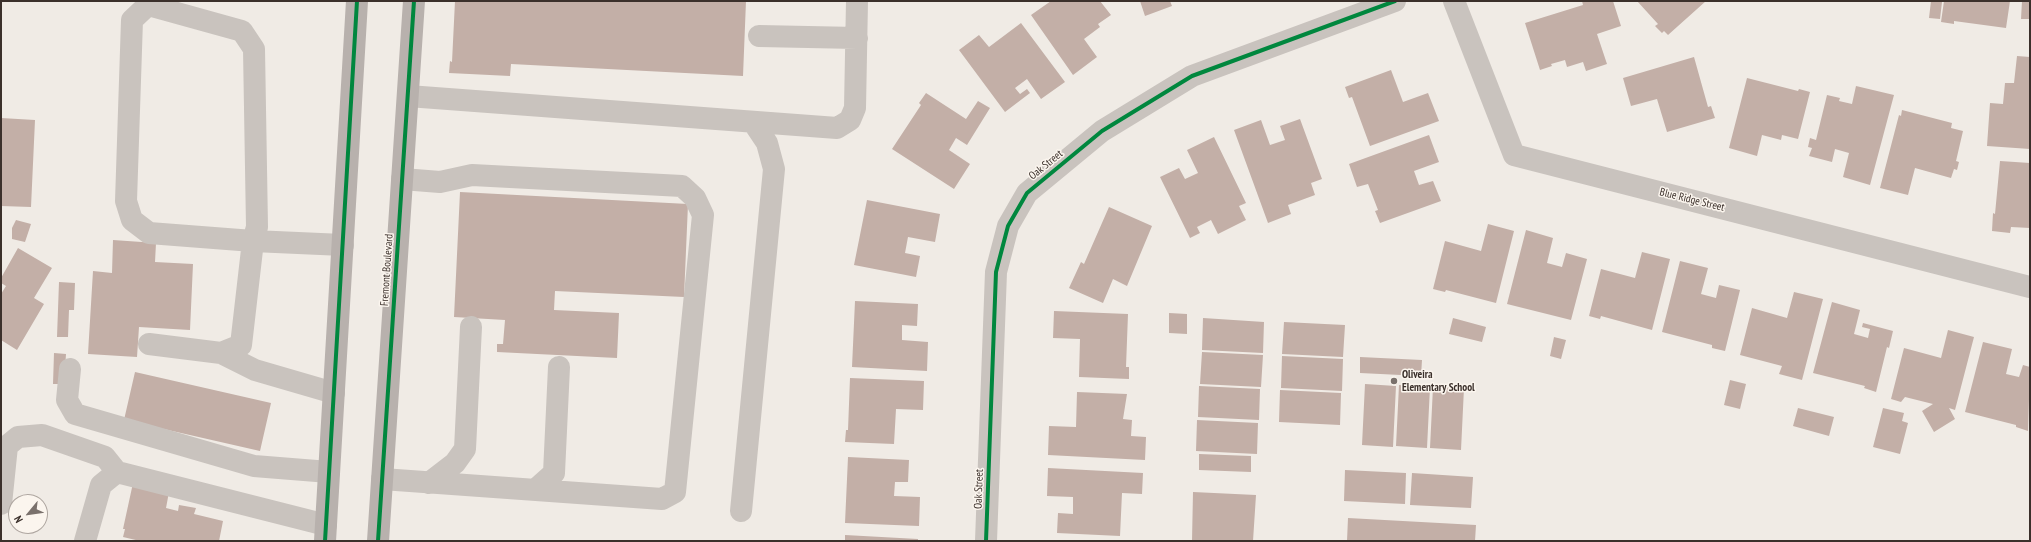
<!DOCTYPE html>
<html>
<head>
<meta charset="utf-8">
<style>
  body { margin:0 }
  #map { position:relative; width:2031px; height:542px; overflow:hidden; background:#f0ebe5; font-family:"PT Sans Narrow",sans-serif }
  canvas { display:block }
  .frame { position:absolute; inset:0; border:2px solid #3b302b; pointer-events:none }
  .north { position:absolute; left:8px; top:494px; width:40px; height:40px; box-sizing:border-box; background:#fbf5ee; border:1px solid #aea6a0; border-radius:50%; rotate:241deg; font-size:11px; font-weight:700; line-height:16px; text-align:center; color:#3b302b }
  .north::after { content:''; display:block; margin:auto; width:14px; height:18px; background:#7a716c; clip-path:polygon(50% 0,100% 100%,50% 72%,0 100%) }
</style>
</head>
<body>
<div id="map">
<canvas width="2031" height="542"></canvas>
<div class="frame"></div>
<div class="north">N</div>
</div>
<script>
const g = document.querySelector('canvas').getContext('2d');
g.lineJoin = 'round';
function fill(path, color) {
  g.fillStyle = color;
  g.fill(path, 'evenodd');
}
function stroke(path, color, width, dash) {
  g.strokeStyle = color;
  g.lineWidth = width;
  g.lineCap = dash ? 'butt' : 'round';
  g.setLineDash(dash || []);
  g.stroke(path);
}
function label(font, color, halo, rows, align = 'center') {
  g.font = font + ' "PT Sans Narrow",sans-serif';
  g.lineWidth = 3;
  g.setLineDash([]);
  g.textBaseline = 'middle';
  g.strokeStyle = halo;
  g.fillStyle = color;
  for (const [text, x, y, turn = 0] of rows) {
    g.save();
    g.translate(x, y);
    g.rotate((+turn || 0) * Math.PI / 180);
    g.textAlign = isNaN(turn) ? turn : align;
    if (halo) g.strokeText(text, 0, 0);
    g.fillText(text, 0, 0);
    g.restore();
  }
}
const building = new Path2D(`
  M 455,1 L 746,1 L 743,76 L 511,64 L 510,76 L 449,73 L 450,61 L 452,62 Z
  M 1051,1 L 1100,1 L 1111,15 L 1098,24 L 1100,27 L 1084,39 L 1097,57 L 1073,75 L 1031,15 Z
  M 1140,1 L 1170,1 L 1172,6 L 1145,16 Z
  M 1582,1 L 1613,1 L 1621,26 L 1597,34 L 1607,64 L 1586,71 L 1583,62 L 1567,67 L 1565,60 L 1551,64 L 1552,66 L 1540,70 L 1525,23 L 1583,5 Z
  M 1637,1 L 1706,1 L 1668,35 L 1664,31 L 1662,33 L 1655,26 L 1658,24 Z
  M 1931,1 L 1942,2 L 1940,19 L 1929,18 Z
  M 1944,1 L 2010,1 L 2006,28 L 1954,21 L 1954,24 L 1941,22 Z
  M 2022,1 L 2030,1 L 2030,19 L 2021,19 Z
  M 1021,23 L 1065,82 L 1041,99 L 1027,79 L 1015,88 L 1020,94 L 1027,89 L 1030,93 L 1005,112 L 959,50 L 979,35 L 989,47 Z
  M 2017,56 L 2030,57 L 2030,149 L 1987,146 L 1990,103 L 2003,104 L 2005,83 L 2014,83 Z
  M 1694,57 L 1708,107 L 1711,106 L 1715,118 L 1667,132 L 1657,99 L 1631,106 L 1623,78 Z
  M 1391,70 L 1403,102 L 1428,93 L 1439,121 L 1370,146 L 1352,97 L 1349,98 L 1345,87 Z
  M 1747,78 L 1798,91 L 1799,89 L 1810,92 L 1798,139 L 1782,135 L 1781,140 L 1762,135 L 1757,156 L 1729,148 Z
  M 1856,86 L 1894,95 L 1870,185 L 1843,177 L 1849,153 L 1835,149 L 1832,162 L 1809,156 L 1812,148 L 1808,147 L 1810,138 L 1816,140 L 1827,95 L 1840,98 L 1839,101 L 1852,104 Z
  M 926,93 L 966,119 L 978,101 L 990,108 L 967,145 L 956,138 L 949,150 L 970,164 L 954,189 L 892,149 L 921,105 L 919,103 Z
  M 1902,110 L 1952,123 L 1951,128 L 1963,131 L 1956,161 L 1959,162 L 1957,170 L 1954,169 L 1951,178 L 1915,168 L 1908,195 L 1880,188 L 1899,115 L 1901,116 Z
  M 1,118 L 35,120 L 31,207 L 1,206 Z
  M 1300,119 L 1322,179 L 1311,183 L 1315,195 L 1288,205 L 1291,214 L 1268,223 L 1234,130 L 1261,120 L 1270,145 L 1285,140 L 1280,126 Z
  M 1429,135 L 1439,162 L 1414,171 L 1419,185 L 1433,181 L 1441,201 L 1380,223 L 1375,211 L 1378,210 L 1368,184 L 1357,187 L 1349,164 Z
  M 1214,137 L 1246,203 L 1239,206 L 1246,220 L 1218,234 L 1211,220 L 1197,227 L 1200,233 L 1190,238 L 1160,177 L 1179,168 L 1185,179 L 1198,173 L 1187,150 Z
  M 2000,161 L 2030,163 L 2030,228 L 2011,227 L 2010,233 L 1992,231 L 1993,213 L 1995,214 Z
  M 460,192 L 688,204 L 684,297 L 555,291 L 554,310 L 619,313 L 617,358 L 497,352 L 497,344 L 503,344 L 505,320 L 454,317 Z
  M 867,200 L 940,214 L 935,242 L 908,237 L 905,253 L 920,256 L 916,277 L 854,265 Z
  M 1109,207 L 1152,226 L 1127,286 L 1113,279 L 1103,303 L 1069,288 L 1081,262 L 1084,264 Z
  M 16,220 L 31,224 L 25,242 L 12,239 L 12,228 Z
  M 1488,224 L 1514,231 L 1496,303 L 1446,290 L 1445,292 L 1433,289 L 1445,241 L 1481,251 Z
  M 1526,230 L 1553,238 L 1547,263 L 1562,267 L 1566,253 L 1587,259 L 1571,320 L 1507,304 Z
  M 113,240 L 156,243 L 155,262 L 193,264 L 190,330 L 139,327 L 137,357 L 88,354 L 93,271 L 112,273 Z
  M 18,248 L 52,268 L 34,298 L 44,304 L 17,350 L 1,340 L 1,294 L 6,286 L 1,283 L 1,278 Z
  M 1642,252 L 1670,259 L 1652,330 L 1601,316 L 1600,319 L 1589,316 L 1601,269 L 1635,278 Z
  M 1680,261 L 1708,268 L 1701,294 L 1716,298 L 1719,285 L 1740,290 L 1725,351 L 1712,348 L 1712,345 L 1662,332 Z
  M 59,282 L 75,283 L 74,310 L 69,310 L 68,337 L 57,337 Z
  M 1794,292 L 1823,299 L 1802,380 L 1779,374 L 1782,366 L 1740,355 L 1752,308 L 1787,318 Z
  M 855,301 L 918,304 L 917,326 L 902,325 L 902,340 L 928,342 L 927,371 L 852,367 Z
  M 1832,302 L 1860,310 L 1854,334 L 1868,338 L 1870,329 L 1862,327 L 1863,323 L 1893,331 L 1889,348 L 1887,347 L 1876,392 L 1864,388 L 1865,386 L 1813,373 Z
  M 1054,311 L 1128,314 L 1126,367 L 1129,367 L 1129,379 L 1079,377 L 1080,339 L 1053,338 Z
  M 1169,313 L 1187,314 L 1187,334 L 1169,333 Z
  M 1203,318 L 1264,322 L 1263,353 L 1202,350 Z
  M 1453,318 L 1486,327 L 1482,342 L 1449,334 Z
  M 1284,322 L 1345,325 L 1343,357 L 1282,354 Z
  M 1948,330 L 1974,337 L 1955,410 L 1949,408 L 1955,419 L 1934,432 L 1922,411 L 1933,404 L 1905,397 L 1901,402 L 1891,399 L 1904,348 L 1941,358 Z
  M 1554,337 L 1566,340 L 1561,359 L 1550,356 Z
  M 1983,342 L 2012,349 L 2006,374 L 2019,377 L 2023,365 L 2030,367 L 2028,431 L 2016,427 L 2016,425 L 1965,412 Z
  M 1202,352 L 1263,355 L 1261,387 L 1200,384 Z
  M 54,353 L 66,354 L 64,384 L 53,384 Z
  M 1282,356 L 1343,359 L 1342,391 L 1281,388 Z
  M 1360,357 L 1422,360 L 1421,376 L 1360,373 Z
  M 135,372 L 271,403 L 260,451 L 124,420 Z
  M 850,378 L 924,381 L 923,410 L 896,409 L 894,444 L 845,442 L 846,430 L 848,430 Z
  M 1730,380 L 1746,384 L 1740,409 L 1724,405 Z
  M 1365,384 L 1396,386 L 1393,447 L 1362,445 Z
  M 1399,385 L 1430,387 L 1427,448 L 1396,446 Z
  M 1199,386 L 1260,389 L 1259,420 L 1198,417 Z
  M 1433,387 L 1464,388 L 1461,450 L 1430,448 Z
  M 1280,390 L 1341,393 L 1340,425 L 1279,422 Z
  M 1077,392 L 1127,394 L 1123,419 L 1132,420 L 1131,436 L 1146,437 L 1145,460 L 1048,455 L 1049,426 L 1076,427 Z
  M 1798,408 L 1834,417 L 1829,436 L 1793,426 Z
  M 1883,408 L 1904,413 L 1902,421 L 1908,423 L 1900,454 L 1873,447 Z
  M 1197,420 L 1258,423 L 1257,454 L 1196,451 Z
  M 1199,454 L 1251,456 L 1251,472 L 1199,470 Z
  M 848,457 L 909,460 L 908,482 L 895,482 L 894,496 L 920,497 L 919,526 L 845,523 Z
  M 1048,468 L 1143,473 L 1142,494 L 1122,493 L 1120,536 L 1057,533 L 1058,513 L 1073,514 L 1073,497 L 1047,496 Z
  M 1345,470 L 1406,473 L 1405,504 L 1344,501 Z
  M 1412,473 L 1473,477 L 1471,508 L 1410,505 Z
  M 133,483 L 169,492 L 166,508 L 178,511 L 179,505 L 196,508 L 194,514 L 223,521 L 219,541 L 140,541 L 123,537 L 125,529 L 123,529 Z
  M 1193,492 L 1256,495 L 1253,541 L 1192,541 Z
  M 1348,518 L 1476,525 L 1475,541 L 1347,541 Z
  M 845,535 L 918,539 L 918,541 L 845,541 Z`);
const minor = new Path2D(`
  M 1454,1 L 1514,155 L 2030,287
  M 148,5 L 242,31 L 254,49 L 257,227 L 253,241 L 149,233 L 132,220 L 126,201 L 132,20 Z
  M 759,36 L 857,38
  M 408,96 L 837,128 L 850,120 L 855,108 L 857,1
  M 149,344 L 221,353 L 241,345 L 253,241 L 343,245
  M 221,353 L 255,370 L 334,393
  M 70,369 L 67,400 L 75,414 L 254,466 L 329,472
  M 382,479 L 662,499 L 675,492 L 703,215 L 695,198 L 682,186 L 472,175 L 440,182 L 402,179
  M 429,483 L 455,463 L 465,449 L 471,327
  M 535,490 L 554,473 L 559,367
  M 1,504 L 7,446 L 18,437 L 42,435 L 105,457 L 117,472 L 326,525
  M 741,511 L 774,169 L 767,143 L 753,122
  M 85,541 L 101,485 L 117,472
  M 986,541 L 996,272 L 1008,226 L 1027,193 L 1102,131 L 1192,76 L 1395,1`);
const major = new Path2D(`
  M 325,541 L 357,1
  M 378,541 L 414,1`);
const cycleway = new Path2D(`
  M 325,541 L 357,1
  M 378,541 L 414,1
  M 986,541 L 996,272 L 1008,226 L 1027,193 L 1102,131 L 1192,76 L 1395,1`);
const markers = [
  [1394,381,4,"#7a716c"]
];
const streetNames = [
  ["Oak Street",1046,165,-39],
  ["Blue Ridge Street",1692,200,14],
  ["Fremont Boulevard",387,270,-86],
  ["Oak Street",979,489,-88]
];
const poiNames = [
  ["Oliveira",1402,375],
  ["Elementary School",1402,388]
];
fill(building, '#c3afa7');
stroke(minor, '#c9c3be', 22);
stroke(major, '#b8b1ad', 22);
stroke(cycleway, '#00873e', 4);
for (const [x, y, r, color] of markers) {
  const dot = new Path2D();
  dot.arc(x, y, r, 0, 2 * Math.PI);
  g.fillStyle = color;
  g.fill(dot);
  stroke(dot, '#fbf5ee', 1.5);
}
label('11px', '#3b302b', '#fbf5ee', streetNames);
label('bold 11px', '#3b302b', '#fbf5ee', poiNames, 'left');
</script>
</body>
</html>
